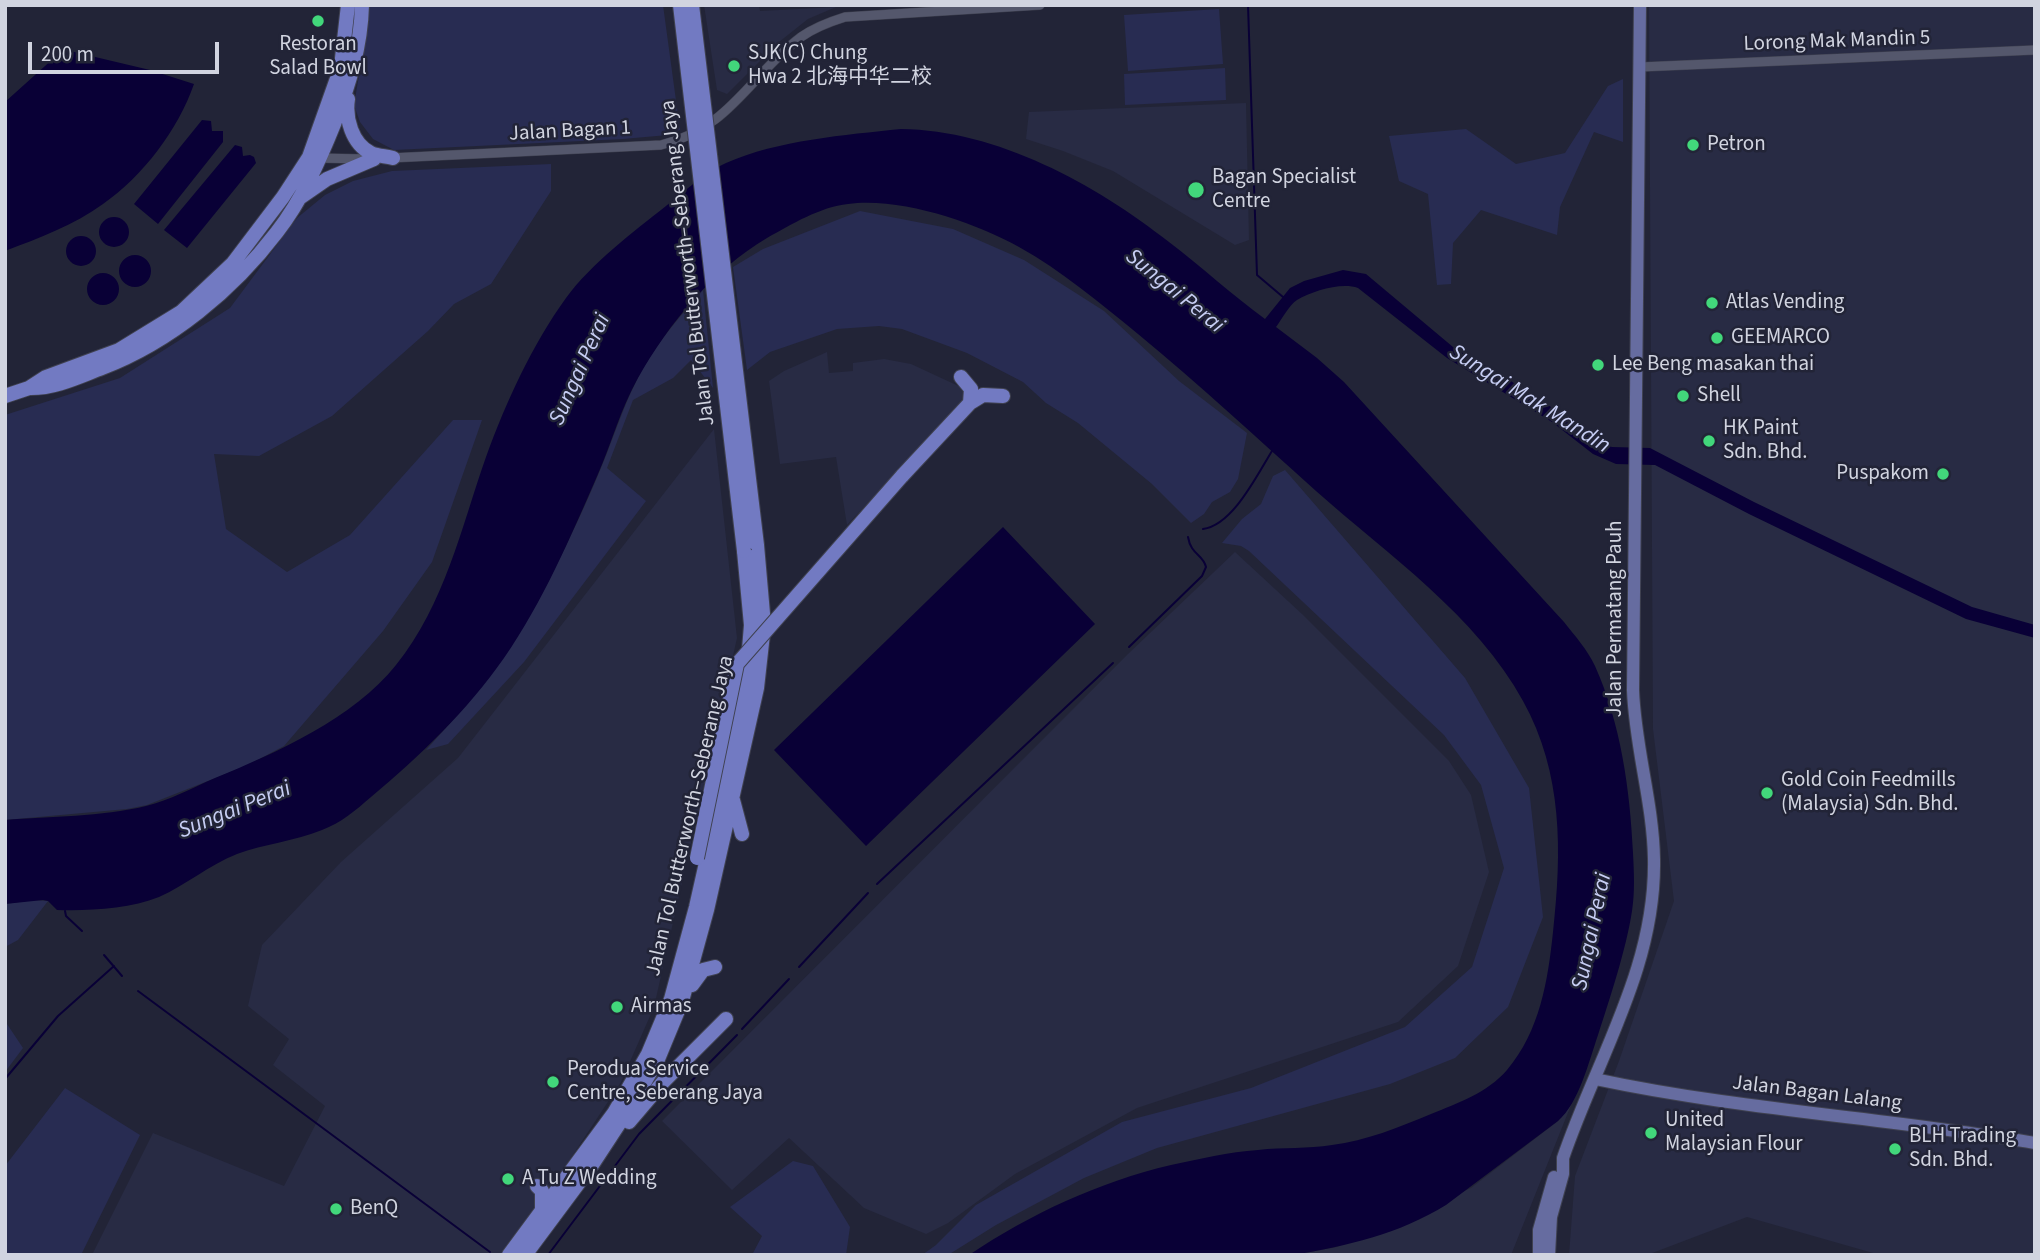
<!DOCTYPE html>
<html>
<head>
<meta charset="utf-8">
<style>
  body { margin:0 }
  #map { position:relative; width:2040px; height:1260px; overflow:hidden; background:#222437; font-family:"Source Sans 3",sans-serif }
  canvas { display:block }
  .frame { position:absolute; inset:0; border:7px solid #d1d4e0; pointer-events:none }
  .scale { position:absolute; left:28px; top:42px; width:191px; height:32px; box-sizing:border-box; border:4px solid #d1d4e0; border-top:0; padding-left:9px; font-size:21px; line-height:24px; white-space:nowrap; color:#d1d4e0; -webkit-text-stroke:5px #222437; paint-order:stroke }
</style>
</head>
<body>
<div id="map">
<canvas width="2040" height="1260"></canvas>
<div class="frame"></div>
<div class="scale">200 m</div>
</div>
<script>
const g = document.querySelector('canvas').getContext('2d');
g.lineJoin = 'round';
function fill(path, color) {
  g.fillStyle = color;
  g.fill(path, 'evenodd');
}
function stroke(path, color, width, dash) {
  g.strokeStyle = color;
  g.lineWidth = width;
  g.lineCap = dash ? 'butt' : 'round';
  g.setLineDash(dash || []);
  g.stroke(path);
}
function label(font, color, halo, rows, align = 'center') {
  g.font = font + ' "Source Sans 3","Noto Sans SC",sans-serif';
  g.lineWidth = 5;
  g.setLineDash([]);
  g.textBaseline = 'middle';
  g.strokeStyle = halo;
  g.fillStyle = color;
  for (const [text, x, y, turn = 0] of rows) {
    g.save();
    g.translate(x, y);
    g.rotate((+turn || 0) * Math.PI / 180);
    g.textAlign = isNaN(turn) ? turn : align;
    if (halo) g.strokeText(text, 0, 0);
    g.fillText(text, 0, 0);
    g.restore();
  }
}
const built = new Path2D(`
  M 704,5 L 759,5 L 760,11 L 836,7 L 808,19 L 779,42 L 727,94 L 717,90 Z
  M 1649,5 L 2035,5 L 2035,1255 L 1880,1255 L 1747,1217 L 1647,1255 L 1569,1255 L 1575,1176 L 1619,1061 L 1674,901 L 1653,729 Z
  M 1246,103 L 1249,240 L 1235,245 L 1113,171 L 1063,151 L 1026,139 L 1029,112 Z
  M 827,352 L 829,373 L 853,371 L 853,363 L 884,359 L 911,364 L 965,389 L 966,401 L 847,525 L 836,457 L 780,464 L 769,381 L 784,371 Z
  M 714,429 L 737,638 L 654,1007 L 621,1082 L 507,1255 L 92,1255 L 153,1133 L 284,1186 L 325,1106 L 273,1065 L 289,1039 L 248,1006 L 262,945 L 341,862 L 458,758 Z
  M 1235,552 L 1302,614 L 1449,761 L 1471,795 L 1489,872 L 1458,966 L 1398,1022 L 1137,1108 L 1015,1174 L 948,1223 L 926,1234 L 864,1208 L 789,1138 L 732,1190 L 662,1121 L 1128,654 Z
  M 1571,1105 L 1511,1255 L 1293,1255 L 1337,1247 L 1471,1188 L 1558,1121 Z`);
const green = new Path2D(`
  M 366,5 L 663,5 L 680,130 L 668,135 L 623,139 L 394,150 L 373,139 L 360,122 L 354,105 L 366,34 Z
  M 1219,9 L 1223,64 L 1128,71 L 1124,15 Z
  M 1225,68 L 1226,100 L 1125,105 L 1124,74 Z
  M 1623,79 L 1623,142 L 1594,132 L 1560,207 L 1557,235 L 1481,210 L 1453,243 L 1451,284 L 1437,285 L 1428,194 L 1399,181 L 1389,136 L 1466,129 L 1516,164 L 1565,153 L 1608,86 Z
  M 551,164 L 551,191 L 491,284 L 454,304 L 428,331 L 332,416 L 259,456 L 214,454 L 226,529 L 287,572 L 350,535 L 453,420 L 482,420 L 432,562 L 383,631 L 284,746 L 246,766 L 147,805 L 127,809 L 5,820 L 5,415 L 120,378 L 230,308 L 297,218 L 325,195 L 353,181 L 392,171 Z
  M 860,211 L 953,229 L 1024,260 L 1104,311 L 1179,381 L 1247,433 L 1238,479 L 1230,492 L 1212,502 L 1204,514 L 1191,523 L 1152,484 L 1078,423 L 1046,403 L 1023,382 L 967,353 L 902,329 L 879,326 L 837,329 L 770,352 L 747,370 L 733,267 L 763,249 Z
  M 703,290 L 713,388 L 691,360 L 673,378 L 633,400 L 607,468 L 646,501 L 524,662 L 448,744 L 426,750 C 479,692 517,644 552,574 C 572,534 591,494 607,453 C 616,430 624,406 635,384 C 651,349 678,319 703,290 Z
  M 1285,470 L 1465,678 L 1529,788 L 1543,917 L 1508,1007 L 1455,1058 L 1390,1084 L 1157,1148 L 1084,1178 L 996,1225 L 948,1255 L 922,1255 L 936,1245 L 976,1205 L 1122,1122 L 1251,1088 L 1405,1027 L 1472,967 L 1504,868 L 1481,785 L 1444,735 L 1249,551 L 1241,546 L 1222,543 L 1242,519 L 1261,504 L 1273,476 Z
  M 33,900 L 48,901 L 18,940 L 5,947 L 5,904 Z
  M 5,1021 L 23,1048 L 5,1072 Z
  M 65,1088 L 140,1135 L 81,1255 L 5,1255 L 5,1166 Z
  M 793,1161 L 813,1166 L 850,1227 L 846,1255 L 752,1255 L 762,1236 L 730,1207 Z`);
const water = new Path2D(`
  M 70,51 L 150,70 L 194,84 C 178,130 143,176 103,204 C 74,225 39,238 5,251 L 5,102 L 55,57 Z
  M 202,120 L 211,121 L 212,131 L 223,131 L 223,142 L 158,224 L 134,204 Z
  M 901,129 C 997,130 1095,184 1169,242 C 1202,267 1232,295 1265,319 L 1290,288 L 1304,281 L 1343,270 L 1366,274 L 1453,347 L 1500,374 L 1554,409 L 1599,443 L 1612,447 L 1650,448 L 1754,502 L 1972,607 L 2035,625 L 2035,638 L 1966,619 L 1749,514 L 1655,465 L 1616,464 L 1593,454 L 1552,422 L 1447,358 L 1358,288 C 1341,282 1313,291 1297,300 C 1289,305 1282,319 1276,327 L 1317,358 L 1344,382 L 1564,622 C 1575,636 1587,649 1595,666 C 1621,724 1630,790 1633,853 C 1634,873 1635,892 1632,911 C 1626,950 1610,998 1598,1035 C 1589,1061 1579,1103 1558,1121 L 1446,1205 C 1399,1234 1347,1246 1293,1255 L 969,1255 C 1030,1214 1099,1182 1171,1165 C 1199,1159 1229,1152 1258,1150 C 1283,1147 1308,1149 1332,1145 C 1366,1141 1399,1127 1431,1114 C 1458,1103 1487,1093 1507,1070 C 1540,1031 1548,980 1553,932 C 1562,852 1563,773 1523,701 C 1477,616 1387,554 1316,491 C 1257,438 1199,384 1138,334 C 1100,303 1062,271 1019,247 C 974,222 900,197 848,204 C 820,207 792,224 767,238 C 713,270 669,323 638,378 C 621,408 612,442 598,474 C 571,536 543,602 504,658 C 467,711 420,756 371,797 C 356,810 341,823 322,830 C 295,841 264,844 237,854 C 209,865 186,885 159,897 C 129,909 88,911 57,910 L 48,901 L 43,900 L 5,904 L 5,820 C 51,816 101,817 146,806 C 170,800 192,788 215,778 C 276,753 354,718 396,665 C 445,604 461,528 486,457 C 506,402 532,345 566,298 C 591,264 633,232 666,206 C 685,191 704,173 726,163 C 778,140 845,135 901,129 Z
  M 235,145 L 242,147 L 243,156 L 250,155 L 254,157 L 256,163 L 187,248 L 164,230 Z
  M99 232a15 15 0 1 1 30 0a15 15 0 1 1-30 0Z
  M66 251a15 15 0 1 1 30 0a15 15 0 1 1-30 0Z
  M119 271a16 16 0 1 1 32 0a16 16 0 1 1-32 0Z
  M87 289a16 16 0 1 1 32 0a16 16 0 1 1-32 0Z
  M 1003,527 L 1095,624 L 866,846 L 774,750 Z`);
const stream = new Path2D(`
  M 1248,5 L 1257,275 L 1283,297
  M 1203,529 C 1233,525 1257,475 1272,451
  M 1129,647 L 1202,576 L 1206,567 C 1203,554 1191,555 1188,537
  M 877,884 L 1113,663
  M 65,911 L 66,916 L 82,931
  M 104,955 L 122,976
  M 799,967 L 868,893
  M 138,991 L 490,1252
  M 742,1029 L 789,979
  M 5,1079 L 58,1016 L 114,966
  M 548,1255 L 639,1134 L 737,1035`);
const minor = new Path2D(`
  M 1640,67 L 2035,50
  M 317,158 L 366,159
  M 390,158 L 661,145 C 731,128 749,76 801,37 C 815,27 829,22 845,17 L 1040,5`);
const major = new Path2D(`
  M 1595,1079 C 1740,1110 1889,1118 2035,1143
  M 1539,1255 L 1539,1230 L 1554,1177
  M 1549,1255 L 1551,1217 L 1563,1174 L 1563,1158 C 1597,1058 1656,968 1654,859 C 1653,802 1635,747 1633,690 L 1640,5`);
const highway = new Path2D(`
  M 348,99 C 345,118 352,144 371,153 C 377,156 386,156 393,158
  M 301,197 L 327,179 L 374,159
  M 961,377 L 971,389 L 970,403
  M 31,388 C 56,388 78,377 102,368 C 170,342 233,290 277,232 C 302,200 319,161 334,124 C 349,85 361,47 362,5
  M 5,396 L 29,388 L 46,377 L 119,350 L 181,312 L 233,263 L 283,197 L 309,157 L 341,67 L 348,5
  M 902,476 L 970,403 L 983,395 L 1003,396
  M 733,800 L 742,834
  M 692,985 L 703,970 L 715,967
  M 629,1122 L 664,1081 L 726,1019
  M 537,1186 L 542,1191 L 542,1208
  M 509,1255 L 614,1113 L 648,1054 L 671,999 L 696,907 L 746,686 L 751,625 L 744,551
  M 525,1255 L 592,1165 L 630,1107 L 658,1059 L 682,1001 L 707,910 L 757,688 L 764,625 L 757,545`);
const highwayBridge = new Path2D(`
  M 680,5 L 744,551
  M 692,5 L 757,545
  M 697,858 L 737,664 L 902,476`);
const markers = [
  [318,21,7,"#42d77b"],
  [734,66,7,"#42d77b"],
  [1693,145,7,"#42d77b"],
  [1196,190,9,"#42d77b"],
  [1712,303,7,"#42d77b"],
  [1717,338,7,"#42d77b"],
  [1598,365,7,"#42d77b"],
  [1683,396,7,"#42d77b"],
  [1709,441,7,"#42d77b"],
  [1943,474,7,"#42d77b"],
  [1767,793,7,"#42d77b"],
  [617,1007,7,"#42d77b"],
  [553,1082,7,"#42d77b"],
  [1651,1133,7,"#42d77b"],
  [1895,1149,7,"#42d77b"],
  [508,1179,7,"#42d77b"],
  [336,1209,7,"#42d77b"]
];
const streetNames = [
  ["Lorong Mak Mandin 5",1837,42,-2],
  ["Jalan Bagan 1",570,132,-3],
  ["Jalan Tol Butterworth–Seberang Jaya",689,263,-97],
  ["Jalan Permatang Pauh",1616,619,-90],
  ["Jalan Tol Butterworth–Seberang Jaya",691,816,-77],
  ["Jalan Bagan Lalang",1817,1094,7]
];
const poiNames = [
  ["Restoran",318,45,"center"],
  ["Salad Bowl",318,69,"center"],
  ["SJK(C) Chung",748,54],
  ["Hwa 2 北海中华二校",748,78],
  ["Petron",1707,145],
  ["Bagan Specialist",1212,178],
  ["Centre",1212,202],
  ["Atlas Vending",1726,303],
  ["GEEMARCO",1731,338],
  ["Lee Beng masakan thai",1612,365],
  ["Shell",1697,396],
  ["HK Paint",1723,429],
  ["Sdn. Bhd.",1723,453],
  ["Puspakom",1929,474,"right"],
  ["Gold Coin Feedmills",1781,781],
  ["(Malaysia) Sdn. Bhd.",1781,805],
  ["Airmas",631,1007],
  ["Perodua Service",567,1070],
  ["Centre, Seberang Jaya",567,1094],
  ["United",1665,1121],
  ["Malaysian Flour",1665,1145],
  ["BLH Trading",1909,1137],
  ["Sdn. Bhd.",1909,1161],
  ["A Tu Z Wedding",522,1179],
  ["BenQ",350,1209]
];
const waterNames = [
  ["Sungai Perai",1174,292,39],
  ["Sungai Perai",581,370,-66],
  ["Sungai Mak Mandin",1529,400,32],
  ["Sungai Perai",235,811,-22],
  ["Sungai Perai",1593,932,-78]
];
fill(built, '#282b44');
fill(green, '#282c52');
fill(water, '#090036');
stroke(stream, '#090036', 2);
stroke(minor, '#3f4150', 10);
stroke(major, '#3f4150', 14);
stroke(highway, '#3f4150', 16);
stroke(minor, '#54576c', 9);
stroke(major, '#666ca0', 12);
stroke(highway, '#727ac2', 14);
stroke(highwayBridge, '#3f4150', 16, []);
stroke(highwayBridge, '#727ac2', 14);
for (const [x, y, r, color] of markers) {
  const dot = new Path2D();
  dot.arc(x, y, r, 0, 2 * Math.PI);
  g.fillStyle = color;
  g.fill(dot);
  stroke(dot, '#222437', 2.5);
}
label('21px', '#d1d4e0', '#222437', streetNames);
label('21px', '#d1d4e0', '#222437', poiNames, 'left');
label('italic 23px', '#c7cef4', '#222437', waterNames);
</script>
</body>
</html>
